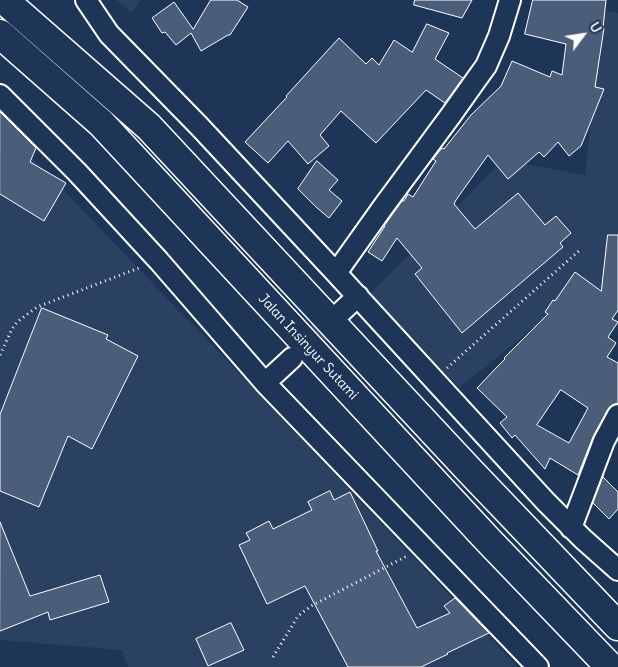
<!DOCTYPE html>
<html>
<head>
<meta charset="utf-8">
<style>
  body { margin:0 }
  #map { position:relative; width:618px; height:667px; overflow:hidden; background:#1d3557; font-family:Delius,sans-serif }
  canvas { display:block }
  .north { position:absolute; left:558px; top:10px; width:50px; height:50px; -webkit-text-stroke:4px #1d3557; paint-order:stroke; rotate:59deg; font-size:14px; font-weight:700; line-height:20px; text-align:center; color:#fff }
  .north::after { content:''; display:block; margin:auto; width:18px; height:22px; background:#fff; clip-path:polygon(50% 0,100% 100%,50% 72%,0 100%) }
</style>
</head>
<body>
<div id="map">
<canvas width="618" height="667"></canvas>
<div class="north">U</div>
</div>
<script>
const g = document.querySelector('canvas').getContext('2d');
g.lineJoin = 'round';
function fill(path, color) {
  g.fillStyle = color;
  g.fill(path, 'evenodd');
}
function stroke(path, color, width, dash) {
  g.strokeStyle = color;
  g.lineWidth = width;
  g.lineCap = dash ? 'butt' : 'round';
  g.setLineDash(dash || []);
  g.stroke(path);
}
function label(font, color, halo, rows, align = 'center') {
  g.font = font + ' Delius,sans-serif';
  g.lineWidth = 4;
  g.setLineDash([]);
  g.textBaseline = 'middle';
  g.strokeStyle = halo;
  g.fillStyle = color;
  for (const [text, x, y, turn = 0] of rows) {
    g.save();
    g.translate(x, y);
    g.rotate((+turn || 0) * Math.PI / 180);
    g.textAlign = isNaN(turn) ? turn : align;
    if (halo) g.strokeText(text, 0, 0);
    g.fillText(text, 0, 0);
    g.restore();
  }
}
const built = new Path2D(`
  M 116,0 L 141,0 L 132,13 Z
  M 591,9 L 618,13 L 618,299 L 600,355 L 538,324 L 459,388 L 370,294 L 503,160 L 585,175 L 593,101 Z
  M 0,124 L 215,348 L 518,667 L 128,667 L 122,650 L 0,640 Z`);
const building = new Path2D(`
  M 211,0 L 237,0 L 248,7 L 230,35 L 228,35 L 201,51 L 191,33 L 176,45 L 165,32 L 162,33 L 152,18 L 174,2 L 193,29 Z
  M 415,0 L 472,0 L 462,18 L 414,5 Z
  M 533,0 L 606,0 L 603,28 L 604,28 L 595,87 L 604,89 L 581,146 L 569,156 L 558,142 L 544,157 L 539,152 L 508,179 L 488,155 L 456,200 L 454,204 L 475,229 L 518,193 L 545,225 L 556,216 L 571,233 L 560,243 L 563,247 L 462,333 L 415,274 L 422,268 L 397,238 L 382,261 L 368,252 L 385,226 L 384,226 L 402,201 L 404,201 L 408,194 L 413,197 L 436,161 L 433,159 L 442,148 L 444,149 L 471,115 L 501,86 L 512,61 L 550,77 L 552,71 L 562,75 L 566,44 L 525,34 Z
  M 427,24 L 449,33 L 435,59 L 463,78 L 445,103 L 426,90 L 376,143 L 341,111 L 320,135 L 329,146 L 308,164 L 288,141 L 268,163 L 245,142 L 287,97 L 286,96 L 339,38 L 366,64 L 372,58 L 379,65 L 394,40 L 412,52 Z
  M 0,112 L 36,148 L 30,162 L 66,183 L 44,221 L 0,194 Z
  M 317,161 L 338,180 L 329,190 L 342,201 L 329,218 L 316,207 L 298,189 Z
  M 608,235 L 618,235 L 618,310 L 612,319 L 618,322 L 608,337 L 616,343 L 607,357 L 618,363 L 618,403 L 612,405 L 608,409 L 593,437 L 578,475 L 550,458 L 545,469 L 515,435 L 512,438 L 500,423 L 507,417 L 477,388 L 498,366 L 505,359 L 504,358 L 548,314 L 545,312 L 553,300 L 555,301 L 575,272 L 601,291 ZM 561,390 L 588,408 L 569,443 L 537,425 Z
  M 42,308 L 108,335 L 106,339 L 138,356 L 92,449 L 68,436 L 39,507 L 0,491 L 0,415 Z
  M 603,477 L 618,492 L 618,509 L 609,519 L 593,503 Z
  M 330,491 L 334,500 L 350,492 L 378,551 L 376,551 L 417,628 L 450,613 L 444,606 L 455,598 L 489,633 L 447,653 L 448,654 L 421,667 L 348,667 L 305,586 L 267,604 L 239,545 L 250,540 L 246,533 L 269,521 L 273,529 L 312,510 L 308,502 Z
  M 0,522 L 30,596 L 100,575 L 109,602 L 50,620 L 48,612 L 0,631 Z
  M 231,623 L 244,650 L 208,666 L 196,639 Z`);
const minorTunnel = new Path2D(`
  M 296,354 L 341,312`);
const path = new Path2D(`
  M 0,355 L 12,329 L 17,322 L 37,307 L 139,268
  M 447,368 L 581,249
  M 273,657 L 298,616 L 311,606 L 407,556`);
const minor = new Path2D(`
  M 86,0 L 109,34 L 199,126 L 336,273 L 546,502 L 583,539 L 618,570
  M 0,95 L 77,172 L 159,261 L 265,383 L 538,667
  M 336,273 L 383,207 L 451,115 L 478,77 L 486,66 L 499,36 L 510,0
  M 341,312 L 358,296
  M 265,383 L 292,358
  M 571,528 L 604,441 L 618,415`);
const highway = new Path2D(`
  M 4,0 L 149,127 L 469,470 L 618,626
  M 0,34 L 101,123 L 487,539 L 610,667`);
const streetNames = [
  ["Jalan Insinyur Sutami",308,347,47]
];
fill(built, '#2a4161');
fill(building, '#4a5d79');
stroke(building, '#fff', 1);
stroke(minorTunnel, '#344968', 20, [20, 10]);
stroke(minor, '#fff', 24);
stroke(highway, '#fff', 31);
stroke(path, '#fff', 3, [1, 4]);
stroke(minor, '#1d3557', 20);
stroke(highway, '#1d3557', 28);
label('14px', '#fff', '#1d3557', streetNames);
</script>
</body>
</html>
